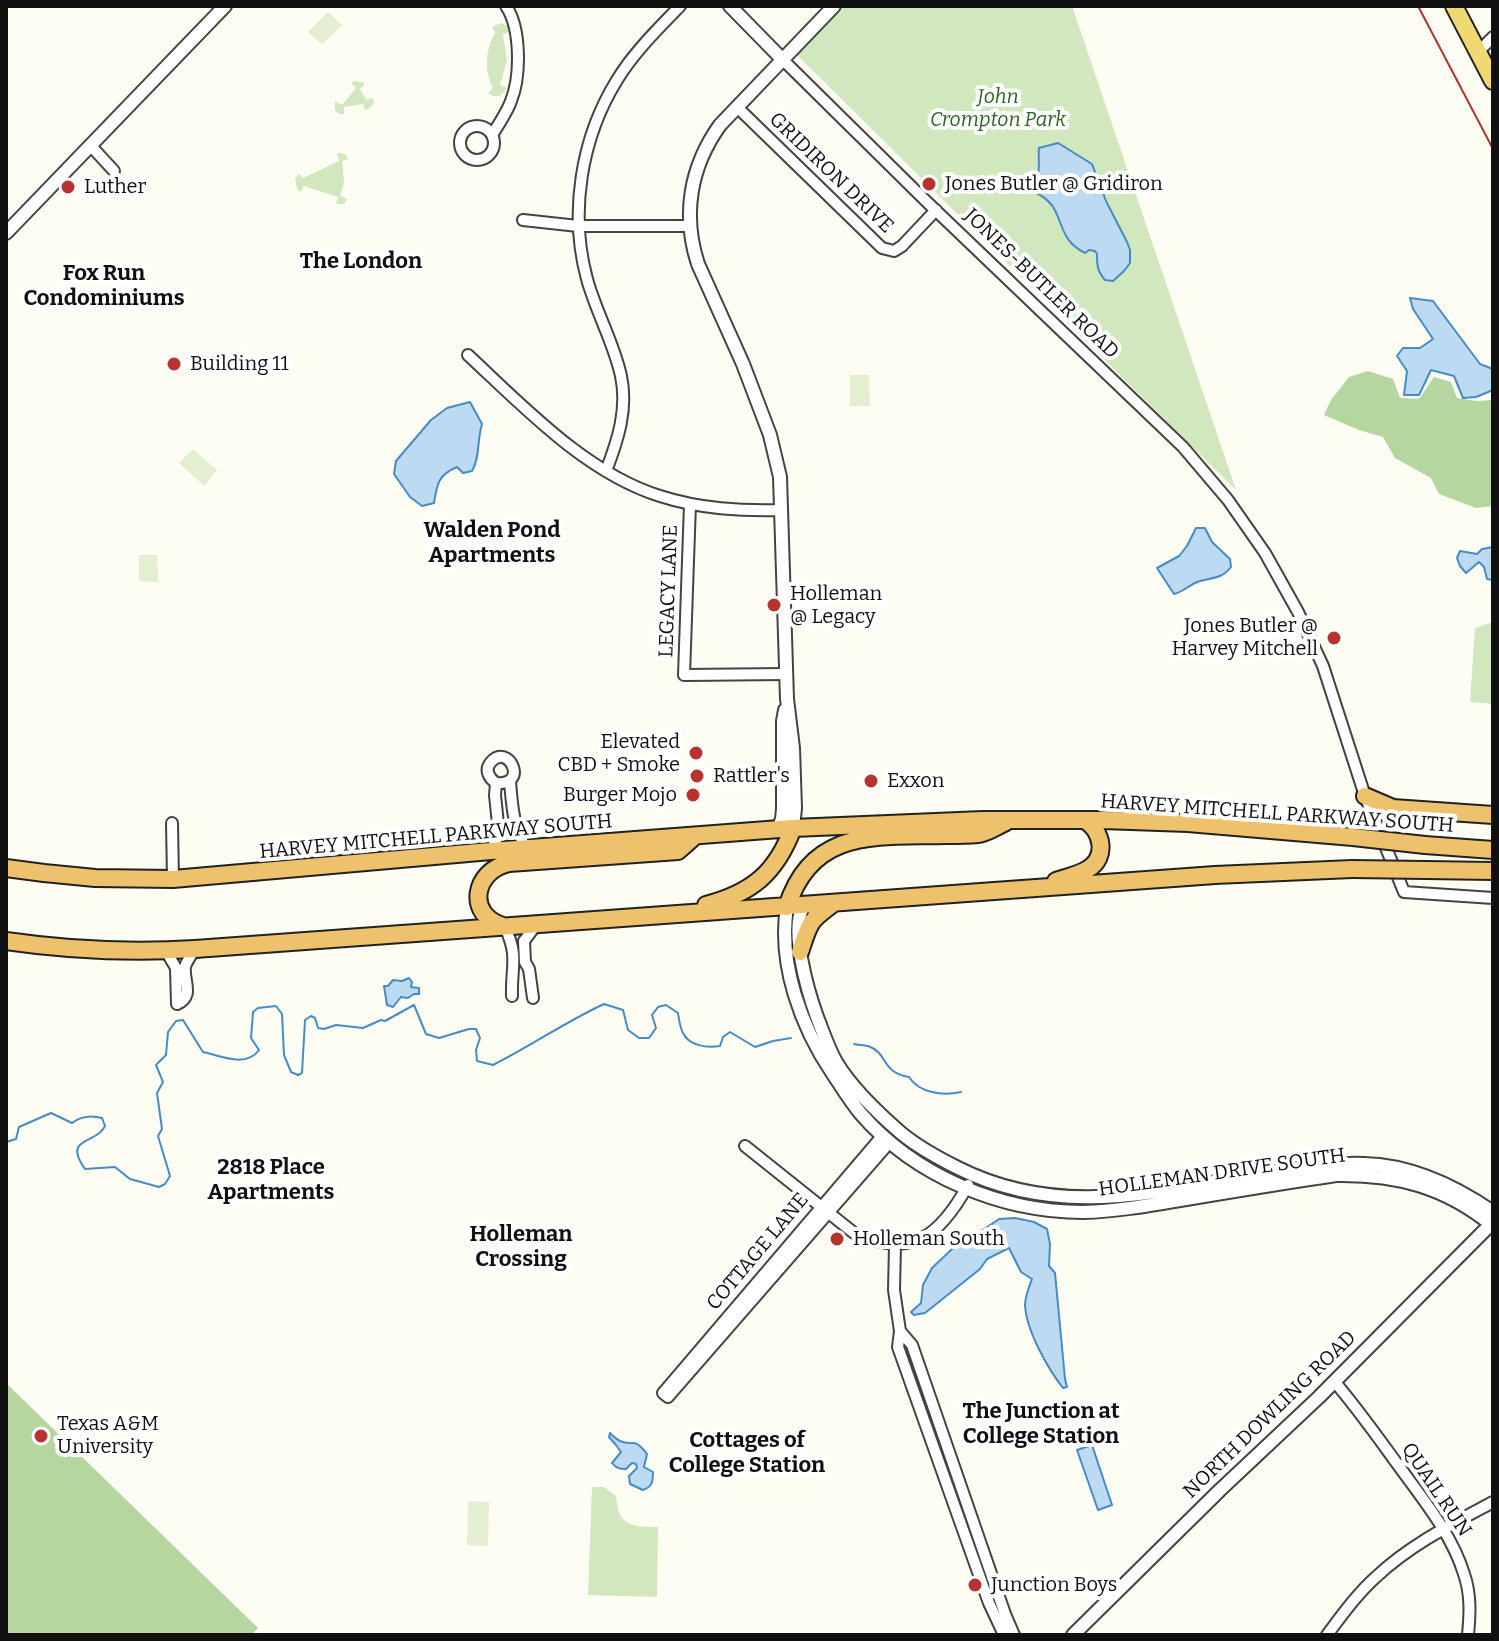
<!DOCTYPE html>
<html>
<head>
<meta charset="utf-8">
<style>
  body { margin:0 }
  #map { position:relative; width:1499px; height:1641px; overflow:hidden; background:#fefdf4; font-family:Bitter,serif }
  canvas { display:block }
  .frame { position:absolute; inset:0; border:8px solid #101010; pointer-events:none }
</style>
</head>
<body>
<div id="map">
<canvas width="1499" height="1641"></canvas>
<div class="frame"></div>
</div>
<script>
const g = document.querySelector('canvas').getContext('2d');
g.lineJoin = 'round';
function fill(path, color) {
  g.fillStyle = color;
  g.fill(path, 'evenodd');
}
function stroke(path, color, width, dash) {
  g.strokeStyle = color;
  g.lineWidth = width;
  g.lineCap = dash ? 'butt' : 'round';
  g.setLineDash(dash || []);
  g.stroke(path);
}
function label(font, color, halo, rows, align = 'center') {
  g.font = font + ' Bitter,serif';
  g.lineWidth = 8;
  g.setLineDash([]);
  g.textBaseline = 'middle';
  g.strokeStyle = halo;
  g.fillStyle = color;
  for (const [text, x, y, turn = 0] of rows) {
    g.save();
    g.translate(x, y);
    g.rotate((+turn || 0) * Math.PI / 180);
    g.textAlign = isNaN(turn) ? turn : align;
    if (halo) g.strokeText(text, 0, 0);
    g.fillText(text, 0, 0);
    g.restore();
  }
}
const green = new Path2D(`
  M 845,6 L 1072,6 L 1236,490 L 797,55 Z
  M 501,23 L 508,26 L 510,32 L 503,34 L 507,60 L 500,85 L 507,88 L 501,95 C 496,97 492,97 488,93 L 493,88 C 484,71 485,50 495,33 L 492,27 Z
  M 354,81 L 364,83 L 364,85 L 360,89 L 366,100 L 373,98 L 374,103 L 370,108 L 365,110 L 363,104 L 344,107 L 344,114 L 339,114 L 335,110 L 335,101 L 342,105 L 356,88 L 351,83 Z
  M 341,153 L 346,155 L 348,159 L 342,161 L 344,183 L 340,196 L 347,199 L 344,204 L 336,204 L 338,197 L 304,186 L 301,192 L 297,189 L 295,178 L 299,174 L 303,178 L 339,161 L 337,154 Z
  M 1490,623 L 1493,623 L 1493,704 L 1470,702 L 1475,628 Z
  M 592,1487 L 604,1487 L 616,1496 C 618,1526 631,1527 658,1527 L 657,1597 L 588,1595 Z`);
const forest = new Path2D(`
  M 1368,371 L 1393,379 L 1400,398 L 1419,399 L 1434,377 L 1451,382 L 1457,398 L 1477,401 L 1493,400 L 1493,506 L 1476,508 L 1439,494 L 1431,478 L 1395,458 L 1383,437 L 1359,430 L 1324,415 L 1331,400 L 1349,377 Z
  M 6,1383 L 258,1628 L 251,1635 L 6,1635 Z`);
const pitch = new Path2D(`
  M 328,12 L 342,25 L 322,45 L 308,32 Z
  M 850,375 L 869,375 L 870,406 L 850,406 Z
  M 193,449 L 217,470 L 204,486 L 179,463 Z
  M 139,555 L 157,555 L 158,582 L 139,581 Z
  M 468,1501 L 489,1502 L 488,1546 L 467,1545 Z`);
const water = new Path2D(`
  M 1058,143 L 1092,164 L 1106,201 L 1127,242 L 1130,250 L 1130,263 L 1124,271 L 1113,281 L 1105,280 C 1097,271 1097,265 1097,254 L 1095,251 L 1089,250 L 1085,253 C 1051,236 1069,207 1034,192 C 1033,184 1036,182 1038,174 C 1040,167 1038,156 1039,148 Z
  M 1410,298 L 1433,301 L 1480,364 L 1493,369 L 1493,390 L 1476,397 L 1463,398 L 1454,376 L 1431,370 L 1419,395 L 1404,395 L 1407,371 L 1397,356 L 1403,348 L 1420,348 L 1433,339 L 1413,309 Z
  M 470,402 L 482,424 C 477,440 480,458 472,471 L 463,473 L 457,467 C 438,475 437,484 434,503 L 422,506 L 410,497 L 394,474 L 396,461 L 431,420 L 447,408 Z
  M 1196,528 L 1205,528 L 1212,542 L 1230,559 L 1231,567 C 1221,580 1211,577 1197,582 C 1188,586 1183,592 1174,594 L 1157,568 L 1179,556 L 1187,546 Z
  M 1493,547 L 1493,580 L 1487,579 L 1484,567 L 1479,562 L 1466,573 L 1460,566 L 1457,558 L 1460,551 L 1477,554 L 1482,549 Z
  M 409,978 L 412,982 L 411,987 L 419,988 L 419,994 L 414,994 L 408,998 L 401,997 L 393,1007 L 387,1005 L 384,986 L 388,986 L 393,980 L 402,981 Z
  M 1015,1218 L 1034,1222 L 1047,1229 L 1050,1244 L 1049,1266 L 1055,1273 L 1065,1379 L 1067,1387 L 1063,1388 C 1048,1369 1026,1330 1025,1305 C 1025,1297 1029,1287 1032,1279 L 1021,1272 L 1009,1248 L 987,1259 L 980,1269 L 925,1313 L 914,1315 L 911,1312 L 921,1303 L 923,1285 L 932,1268 L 952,1249 L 970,1235 L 977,1234 L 999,1219 Z
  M 610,1433 C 613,1436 616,1439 620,1441 C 634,1447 633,1436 647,1454 L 644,1467 L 653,1472 C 653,1482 652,1487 643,1490 L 630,1484 L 629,1476 L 637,1468 L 636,1464 L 632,1463 L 626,1469 C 619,1469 616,1468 612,1463 L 621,1452 L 616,1445 L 609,1437 Z
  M 1092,1445 L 1112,1505 L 1098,1510 L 1077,1450 Z`);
const stream = new Path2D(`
  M 854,1044 C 859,1045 863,1045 868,1046 C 889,1053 880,1072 909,1077 C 919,1093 943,1096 961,1092
  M 6,1142 L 16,1139 L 19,1127 L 51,1113 L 72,1123 C 81,1116 91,1115 102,1118 L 105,1126 C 96,1145 62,1136 85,1169 L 115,1167 L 130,1179 L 159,1187 L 165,1184 L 170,1176 L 158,1136 L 162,1129 L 157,1093 L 163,1082 L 156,1065 L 166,1055 L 168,1032 L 176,1021 L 183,1020 L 203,1052 C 221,1056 246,1068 259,1050 L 251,1038 L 253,1012 L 258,1008 L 276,1006 L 282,1014 L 284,1055 L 291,1072 L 298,1075 L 302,1073 L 305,1020 L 311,1016 L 315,1018 L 318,1028 L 324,1029 L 336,1025 L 363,1028 L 381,1020 L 385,1021 L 414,1005 L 426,1034 L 439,1038 L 469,1029 L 476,1029 L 480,1038 L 476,1050 L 477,1061 L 493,1065 C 531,1046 565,1022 604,1004 L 623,1010 L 628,1030 L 639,1038 L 649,1038 L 656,1028 L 652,1015 L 658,1007 L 666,1005 L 678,1013 C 679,1019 680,1028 683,1033 C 689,1046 707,1048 720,1046 L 723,1037 L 730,1032 L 755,1047 L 773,1041 L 791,1038`);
const minor = new Path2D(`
  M 1478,52 L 1493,37
  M 782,59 L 928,203 L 1183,447 L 1228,500 L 1265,553 L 1298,612 L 1323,666 L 1365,796 L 1404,892 L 1493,898
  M 737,107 L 882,248 L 894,251 L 902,246 L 936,210
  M460 143a17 17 0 1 1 34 0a17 17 0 1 1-34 0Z
  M 492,135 C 499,124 507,112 511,101 C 521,76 521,28 506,6
  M 91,146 L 114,171
  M 523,220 L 578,226 L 689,226
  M 468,355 C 524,407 586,473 660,496 C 700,509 741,511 782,510
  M 606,471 C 618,440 628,409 621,376 C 614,343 596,312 587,279 C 569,213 581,138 617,80 C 634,52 658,29 680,6
  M 690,504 L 684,675 L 786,674
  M 510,781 C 512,806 513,826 526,848
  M 172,823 L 173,879
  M 491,851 L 499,834 L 495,795 L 496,783 C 489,778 484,770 491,762 C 508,742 530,786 496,783
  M 505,927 C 519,958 511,965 512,996
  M 166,951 L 176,968 L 177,1004
  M 533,998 L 529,969 L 525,962 L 524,941 L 536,925
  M 177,1004 C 195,996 183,981 185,967 C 186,962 192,954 195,949
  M 883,1135 L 663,1393 L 668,1397 L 890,1142
  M 745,1146 L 854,1233 C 912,1259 940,1236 968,1185
  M 895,1245 L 894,1290 L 900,1331 L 898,1347 L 989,1603 L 1004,1635
  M 900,1331 L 912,1345 L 1005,1614 L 1014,1635
  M 1334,1381 C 1358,1409 1379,1439 1401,1469 C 1425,1502 1452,1535 1464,1574 C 1471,1594 1470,1614 1468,1635
  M 1327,1635 C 1342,1615 1357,1594 1376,1577 C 1410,1545 1452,1524 1493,1502`);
const tertiary = new Path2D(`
  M 730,6 L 782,59
  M 6,233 L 225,6
  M 793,828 L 795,808 L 793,748 L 787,699 L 780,477 L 770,435 L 743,364 L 698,264 C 682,215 690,167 720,125 L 834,6
  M 778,829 L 782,819 L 783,809 L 783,721 L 785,710
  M 804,905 C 789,928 808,992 817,1017 C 823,1032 828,1048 836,1062 C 851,1087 879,1114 901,1133 C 919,1148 938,1158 958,1168 C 1069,1224 1176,1185 1291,1170 C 1315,1166 1340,1163 1364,1164 C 1411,1165 1455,1186 1493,1212
  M 787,907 C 778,964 801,1027 833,1074 C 842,1087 850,1101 861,1114 C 915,1176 1001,1212 1083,1212 C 1120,1211 1156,1204 1192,1198 C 1240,1190 1288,1182 1336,1175 C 1397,1174 1446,1187 1493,1226
  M 1073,1635 L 1220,1490 L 1319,1397 L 1493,1222`);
const primary = new Path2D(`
  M 1454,6 L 1493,81`);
const trunk = new Path2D(`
  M 1365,796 L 1393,808 L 1493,815
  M 1425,845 L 1493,850
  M 6,868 L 44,873 L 95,878 L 173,879 L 491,851 L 793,828 L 983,820 L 1103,820 L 1188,823 L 1353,837
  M 1426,870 L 1493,871
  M 1056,881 C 1067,877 1079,875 1088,869 C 1108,857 1102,831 1085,820
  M 706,905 C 752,893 776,873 793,828
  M 787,907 C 812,827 878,837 946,835 C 957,835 967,835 978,834 C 987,833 997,826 1006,822
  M 503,926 C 466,915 473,871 509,863 L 678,851 L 695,836
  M 6,941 C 68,950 132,953 195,949 L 1215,875 L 1352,869
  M 800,952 C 810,922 808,922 834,903`);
const rail = new Path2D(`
  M 1418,6 L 1493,149`);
const trunkBridge = new Path2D(`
  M 1353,837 L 1425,845
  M 1352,869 L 1426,870`);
const markers = [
  [929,184,8,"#b83230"],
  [68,187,8,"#b83230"],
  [174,364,8,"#b83230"],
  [774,605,8,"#b83230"],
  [1334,638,8,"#b83230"],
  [696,753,8,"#b83230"],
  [697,776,8,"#b83230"],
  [871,781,8,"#b83230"],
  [693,795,8,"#b83230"],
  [837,1239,8,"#b83230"],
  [41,1436,8,"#b83230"],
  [975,1585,8,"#b83230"]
];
const parkNames = [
  ["John",998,97],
  ["Crompton Park",998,120]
];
const streetNames = [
  ["GRIDIRON DRIVE",831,173,44],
  ["JONES-BUTLER ROAD",1041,284,44],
  ["LEGACY LANE",669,591,-88],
  ["HARVEY MITCHELL PARKWAY SOUTH",1277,814,4],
  ["HARVEY MITCHELL PARKWAY SOUTH",436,837,-5],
  ["HOLLEMAN DRIVE SOUTH",1222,1173,-8],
  ["COTTAGE LANE",758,1252,-50],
  ["NORTH DOWLING ROAD",1270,1415,-44],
  ["QUAIL RUN",1436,1490,56]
];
const poiNames = [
  ["Jones Butler @ Gridiron",945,184],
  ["Luther",84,187],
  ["Building 11",190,364],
  ["Holleman",790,594],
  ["@ Legacy",790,617],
  ["Jones Butler @",1318,626,"right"],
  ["Harvey Mitchell",1318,649,"right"],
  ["Elevated",680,742,"right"],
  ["CBD + Smoke",680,765,"right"],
  ["Rattler's",713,776],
  ["Exxon",887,781],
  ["Burger Mojo",677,795,"right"],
  ["Holleman South",853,1239],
  ["Texas A&M",57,1424],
  ["University",57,1447],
  ["Junction Boys",991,1585]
];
const neighbourhoodNames = [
  ["The London",361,262],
  ["Fox Run",104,274],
  ["Condominiums",104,299],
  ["Walden Pond",492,531],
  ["Apartments",492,556],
  ["2818 Place",271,1168],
  ["Apartments",271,1193],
  ["Holleman",521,1235],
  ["Crossing",521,1260],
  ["The Junction at",1041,1412],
  ["College Station",1041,1437],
  ["Cottages of",747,1441],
  ["College Station",747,1466]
];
fill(green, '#d1e8bf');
fill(forest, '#b5d79f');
fill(pitch, '#e3efd0');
fill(water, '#bcdbf3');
stroke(water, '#478bc5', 2);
stroke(stream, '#478bc5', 2);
stroke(minor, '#434343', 14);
stroke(tertiary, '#434343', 16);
stroke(primary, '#212121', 20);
stroke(trunk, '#212121', 20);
stroke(minor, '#fff', 10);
stroke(tertiary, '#fff', 12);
stroke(primary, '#f0d973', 16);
stroke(trunk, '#eec26c', 16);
stroke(rail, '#b83230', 2);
stroke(trunkBridge, '#212121', 20, []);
stroke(trunkBridge, '#eec26c', 16);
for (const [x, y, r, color] of markers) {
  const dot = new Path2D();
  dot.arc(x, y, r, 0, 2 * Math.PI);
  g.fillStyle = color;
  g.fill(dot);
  stroke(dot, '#fff', 3);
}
label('italic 20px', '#2d6524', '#fff', parkNames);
label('20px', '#101010', '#fff', streetNames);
label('20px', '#101010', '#fff', poiNames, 'left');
label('bold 22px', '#101010', '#fff', neighbourhoodNames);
</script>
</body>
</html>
